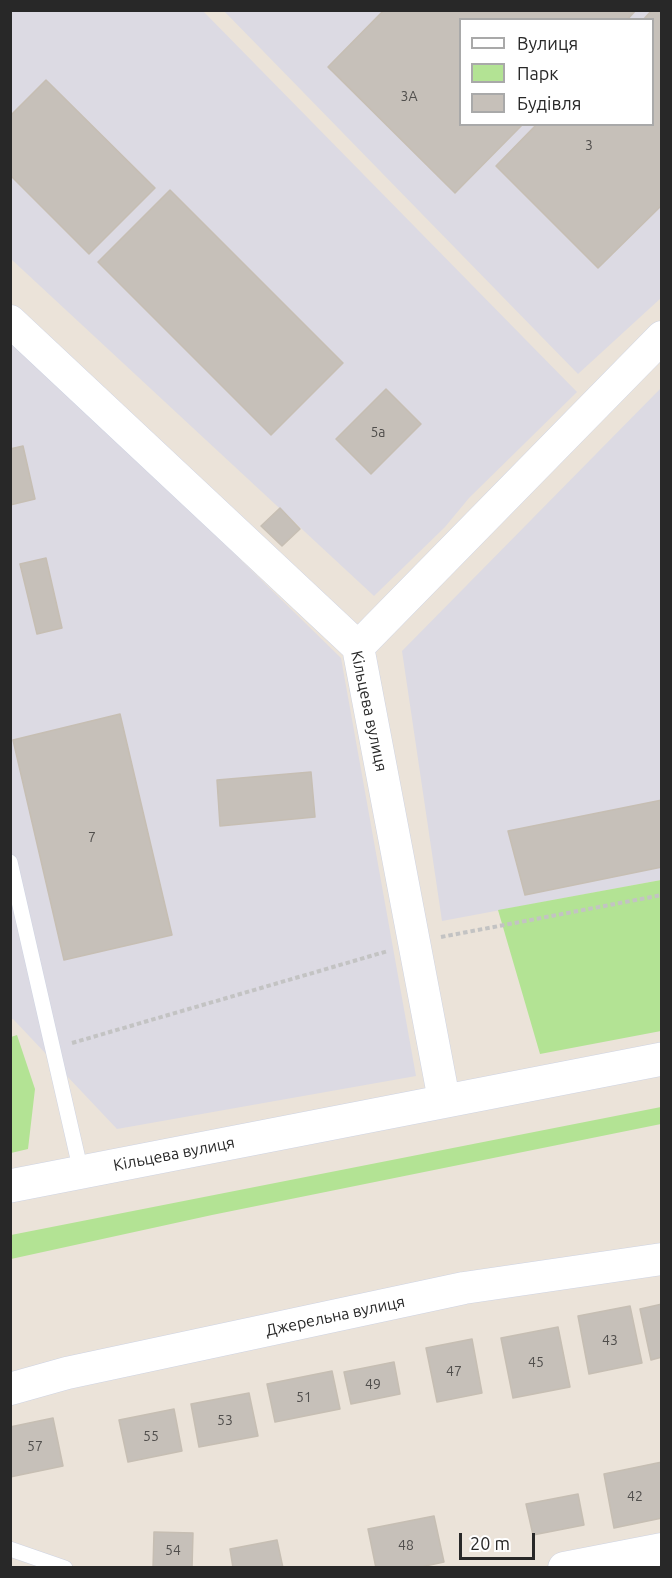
<!DOCTYPE html>
<html>
<head>
<meta charset="utf-8">
<style>
  body { margin:0 }
  #map { position:relative; width:672px; height:1578px; overflow:hidden; background:#ebe3d9; font-family:Ubuntu,sans-serif }
  canvas { display:block }
  .frame { position:absolute; inset:0; border:12px solid #282828; pointer-events:none }
  .legend { position:absolute; left:459px; top:18px; width:195px; height:108px; box-sizing:border-box; background:#fff; border:2px solid #a9a9a9; margin:0; padding:8px 10px; list-style:none; font-size:18px; color:#282828 }
  .legend li { display:flex; align-items:center; gap:12px; height:30px }
  .legend b { width:30px; border:2px solid #a9a9a9 }
  .scale { position:absolute; left:459px; top:1533px; width:76px; height:27px; box-sizing:border-box; border:3px solid #282828; border-top:0; padding-left:8px; font-size:18px; line-height:21px; white-space:nowrap; color:#282828; -webkit-text-stroke:4px #fff; paint-order:stroke }
</style>
</head>
<body>
<div id="map">
<canvas width="672" height="1578"></canvas>
<div class="frame"></div>
<ul class="legend">
<li><b style="height:8px;background:#fff"></b>Вулиця</li>
<li><b style="height:16px;background:#b3e394"></b>Парк</li>
<li><b style="height:16px;background:#c6c0b9"></b>Будівля</li>
</ul>
<div class="scale">20 m</div>
</div>
<script>
const g = document.querySelector('canvas').getContext('2d');
g.lineJoin = 'round';
function fill(path, color) {
  g.fillStyle = color;
  g.fill(path, 'evenodd');
}
function stroke(path, color, width, dash) {
  g.strokeStyle = color;
  g.lineWidth = width;
  g.lineCap = dash ? 'butt' : 'round';
  g.setLineDash(dash || []);
  g.stroke(path);
}
function label(font, color, halo, rows, align = 'center') {
  g.font = font + ' Ubuntu,sans-serif';
  g.lineWidth = 4.5;
  g.setLineDash([]);
  g.textBaseline = 'middle';
  g.strokeStyle = halo;
  g.fillStyle = color;
  for (const [text, x, y, turn = 0] of rows) {
    g.save();
    g.translate(x, y);
    g.rotate((+turn || 0) * Math.PI / 180);
    g.textAlign = isNaN(turn) ? turn : align;
    if (halo) g.strokeText(text, 0, 0);
    g.fillText(text, 0, 0);
    g.restore();
  }
}
const industrial = new Path2D(`
  M 10,11 L 203,11 L 577,392 L 469,498 L 445,527 L 374,596 L 11,259 Z
  M 224,11 L 661,11 L 661,298 L 578,374 ZM 460,20 L 652,20 L 652,124 L 460,124 Z
  M 10,334 L 341,658 L 416,1076 L 117,1129 L 13,1019 L 11,1019 Z
  M 661,388 L 661,880 L 442,921 L 402,651 Z`);
const green = new Path2D(`
  M 661,880 L 661,1031 L 540,1054 L 498,910 Z
  M 17,1035 L 35,1089 L 28,1149 L 11,1153 L 11,1037 Z
  M 661,1107 L 661,1124 L 212,1215 L 11,1259 L 11,1235 Z`);
const building = new Path2D(`
  M 384,10 L 636,10 L 627,20 L 460,20 L 460,124 L 523,124 L 455,193 L 328,67 Z
  M 652,10 L 662,10 L 662,205 L 598,268 L 496,166 L 537,124 L 652,124 L 652,20 L 643,20 Z
  M 46,80 L 155,188 L 89,254 L 10,175 L 10,116 Z
  M 170,190 L 343,363 L 271,435 L 98,262 Z
  M 386,389 L 421,424 L 371,474 L 336,439 Z
  M 23,446 L 35,499 L 10,505 L 10,449 Z
  M 280,508 L 300,529 L 282,546 L 261,526 Z
  M 46,558 L 62,628 L 37,634 L 20,564 Z
  M 120,714 L 172,935 L 64,960 L 13,740 Z
  M 311,772 L 315,817 L 220,826 L 217,780 Z
  M 662,800 L 662,867 L 525,895 L 508,831 Z
  M 662,1304 L 662,1357 L 651,1360 L 640,1309 Z
  M 630,1306 L 642,1363 L 589,1374 L 578,1316 Z
  M 558,1327 L 570,1387 L 513,1398 L 501,1338 Z
  M 472,1339 L 482,1393 L 437,1402 L 426,1348 Z
  M 394,1362 L 400,1394 L 351,1404 L 344,1372 Z
  M 332,1371 L 340,1409 L 275,1422 L 267,1384 Z
  M 249,1393 L 258,1436 L 199,1447 L 191,1404 Z
  M 174,1409 L 182,1451 L 128,1462 L 119,1420 Z
  M 53,1418 L 63,1466 L 10,1477 L 10,1427 Z
  M 662,1462 L 662,1518 L 614,1528 L 604,1474 Z
  M 578,1494 L 584,1525 L 533,1535 L 526,1504 Z
  M 434,1516 L 444,1562 L 416,1568 L 376,1568 L 368,1529 Z
  M 154,1532 L 193,1533 L 192,1568 L 153,1568 Z
  M 277,1540 L 283,1568 L 233,1568 L 230,1549 Z`);
const path = new Path2D(`
  M 441,937 L 662,895
  M 72,1043 L 388,951`);
const lane = new Path2D(`
  M 10,862 L 81,1172
  M 10,1549 L 65,1568`);
const street = new Path2D(`
  M 10,321 L 358,647 L 444,1100
  M 358,647 L 662,337
  M 10,1389 L 67,1373 L 464,1288 L 662,1259
  M 564,1568 L 662,1549`);
const secondary = new Path2D(`
  M 10,1186 L 662,1059`);
const numberNames = [
  ["3А",409,96],
  ["3",589,145],
  ["5а",378,432],
  ["7",92,837],
  ["43",610,1340],
  ["45",536,1362],
  ["47",454,1371],
  ["49",373,1384],
  ["51",304,1397],
  ["53",225,1420],
  ["55",151,1436],
  ["57",35,1446],
  ["42",635,1496],
  ["48",406,1545],
  ["54",173,1550]
];
const streetNames = [
  ["Кільцева вулиця",369,711,78],
  ["Кільцева вулиця",174,1154,-11],
  ["Джерельна вулиця",335,1316,-12]
];
fill(industrial, '#dcdae3');
fill(green, '#b3e394');
fill(building, '#c6c0b9');
stroke(building, '#c6beb3', 1.5);
stroke(lane, '#ced3e2', 16);
stroke(street, '#ced3e2', 33);
stroke(secondary, '#ced3e2', 34);
stroke(path, '#c3c3c3', 4, [4.5, 3]);
stroke(lane, '#fff', 15);
stroke(street, '#fff', 32);
stroke(secondary, '#fff', 33);
label('14px', '#504e4c', null, numberNames);
label('16px', '#282828', '#fff', streetNames);
</script>
</body>
</html>
